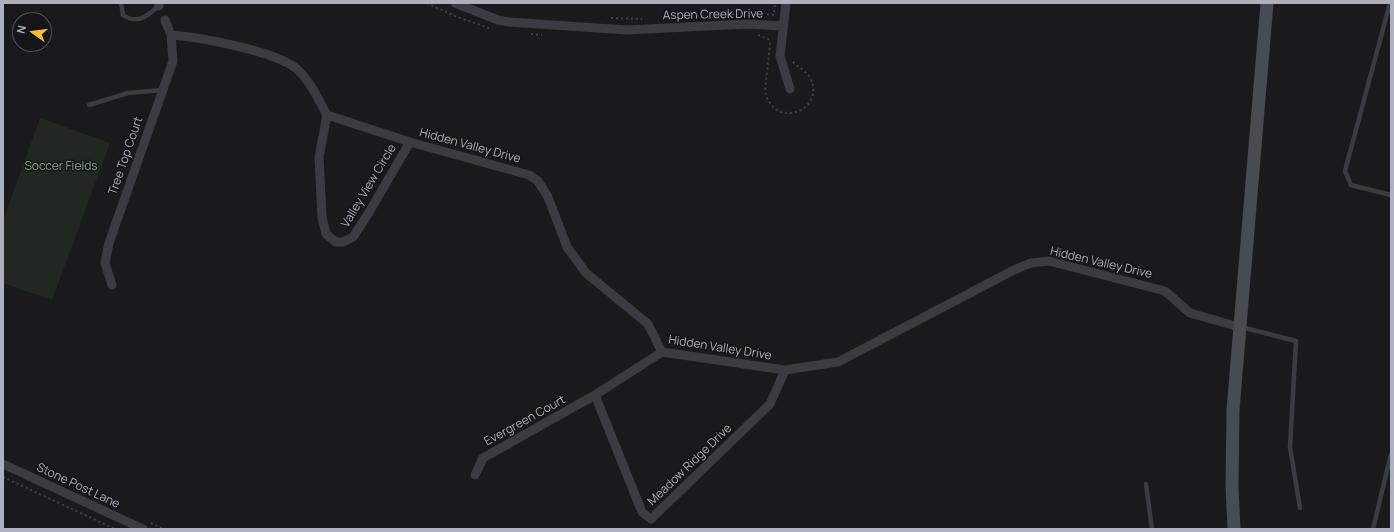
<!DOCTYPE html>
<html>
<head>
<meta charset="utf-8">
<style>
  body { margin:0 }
  #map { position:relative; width:1394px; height:532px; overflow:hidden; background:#1a1a1d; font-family:Manrope,sans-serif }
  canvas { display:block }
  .frame { position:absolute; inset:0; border:4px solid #adb1bd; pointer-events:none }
  .north { position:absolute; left:12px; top:12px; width:40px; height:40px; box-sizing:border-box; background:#151518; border:1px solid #52535a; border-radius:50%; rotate:284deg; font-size:11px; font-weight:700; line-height:16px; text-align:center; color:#adb1bd }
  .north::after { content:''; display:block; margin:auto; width:14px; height:18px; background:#f8bb37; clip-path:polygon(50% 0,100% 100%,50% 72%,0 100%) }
</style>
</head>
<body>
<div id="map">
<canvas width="1394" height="532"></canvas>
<div class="frame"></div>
<div class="north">N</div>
</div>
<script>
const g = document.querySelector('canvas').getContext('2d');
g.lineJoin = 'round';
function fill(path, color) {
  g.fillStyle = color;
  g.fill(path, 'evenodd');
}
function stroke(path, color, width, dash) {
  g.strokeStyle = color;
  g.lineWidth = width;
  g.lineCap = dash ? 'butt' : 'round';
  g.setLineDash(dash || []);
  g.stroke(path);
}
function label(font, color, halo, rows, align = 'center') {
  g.font = font + ' Manrope,sans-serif';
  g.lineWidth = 3;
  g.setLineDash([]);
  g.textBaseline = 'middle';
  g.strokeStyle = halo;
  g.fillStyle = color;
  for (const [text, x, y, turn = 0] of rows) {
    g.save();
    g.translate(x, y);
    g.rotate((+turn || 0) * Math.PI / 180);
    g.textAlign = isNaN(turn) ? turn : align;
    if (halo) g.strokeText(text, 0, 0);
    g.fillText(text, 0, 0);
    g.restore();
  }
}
const green = new Path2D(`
  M 40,118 L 110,143 L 52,300 L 3,283 L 3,221 Z`);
const path = new Path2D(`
  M 427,3 L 455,16 L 489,28
  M 762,14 L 774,15 L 775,3
  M 677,17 L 744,14
  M 611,18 L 642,19
  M 531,34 L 542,35
  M 758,35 L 768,39 L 770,44 L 765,91 C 774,132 827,109 810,78 C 806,70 797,67 792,61
  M 3,477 L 115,529
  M 151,523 L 164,529`);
const lane = new Path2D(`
  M 121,3 L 123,15 C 138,25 147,16 159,6
  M 1390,3 L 1345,171 L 1351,185 L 1391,195
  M 89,105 L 128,93 L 162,90
  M 1241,327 L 1296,341 L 1290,447 L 1300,508
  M 1146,484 L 1152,529
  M 1373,529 L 1391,454`);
const street = new Path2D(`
  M 455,3 L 498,20 L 509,22 L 626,30 L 748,24 L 783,26
  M 786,3 L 780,56 L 790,89
  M 159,6 L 159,3
  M 171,35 C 200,37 275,51 297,69 C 311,82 318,99 327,115 L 410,142 L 529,175 L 538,181 L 548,197 L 567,247 L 586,273 L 648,324 L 662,352
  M 327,115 L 319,157 L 322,217 L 326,234 L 336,242 L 343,242 L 353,237 L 368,214 L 410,142
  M 112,285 L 105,263 L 109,243 L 173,61 L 171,35 L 165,20
  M 662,352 L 785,370 L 838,362 L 1014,270 L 1031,263 L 1049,261 L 1165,291 L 1190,313 L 1239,327
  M 662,352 L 595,395 L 642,512 L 651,519 L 770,404 L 785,370
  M 3,464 L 143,529
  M 475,475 L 483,458 L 595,395`);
const secondary = new Path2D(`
  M 1234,529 L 1232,486 L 1233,410 L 1267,3`);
const streetNames = [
  ["Aspen Creek Drive",713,15,-1],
  ["Hidden Valley Drive",470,146,15],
  ["Tree Top Court",126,156,-71],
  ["Valley View Circle",369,186,-59],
  ["Hidden Valley Drive",1101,263,13],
  ["Hidden Valley Drive",720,348,9],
  ["Evergreen Court",525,421,-29],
  ["Meadow Ridge Drive",690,465,-44],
  ["Stone Post Lane",78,486,25]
];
const parkNames = [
  ["Soccer Fields",61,167]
];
fill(green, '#202821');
stroke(path, '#414349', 2, [2, 3]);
stroke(lane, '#3b3c42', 4.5);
stroke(street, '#3b3c42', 9);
stroke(secondary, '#494b52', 13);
label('12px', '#adb1bd', '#151518', streetNames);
label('12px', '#83a886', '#151518', parkNames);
</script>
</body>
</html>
